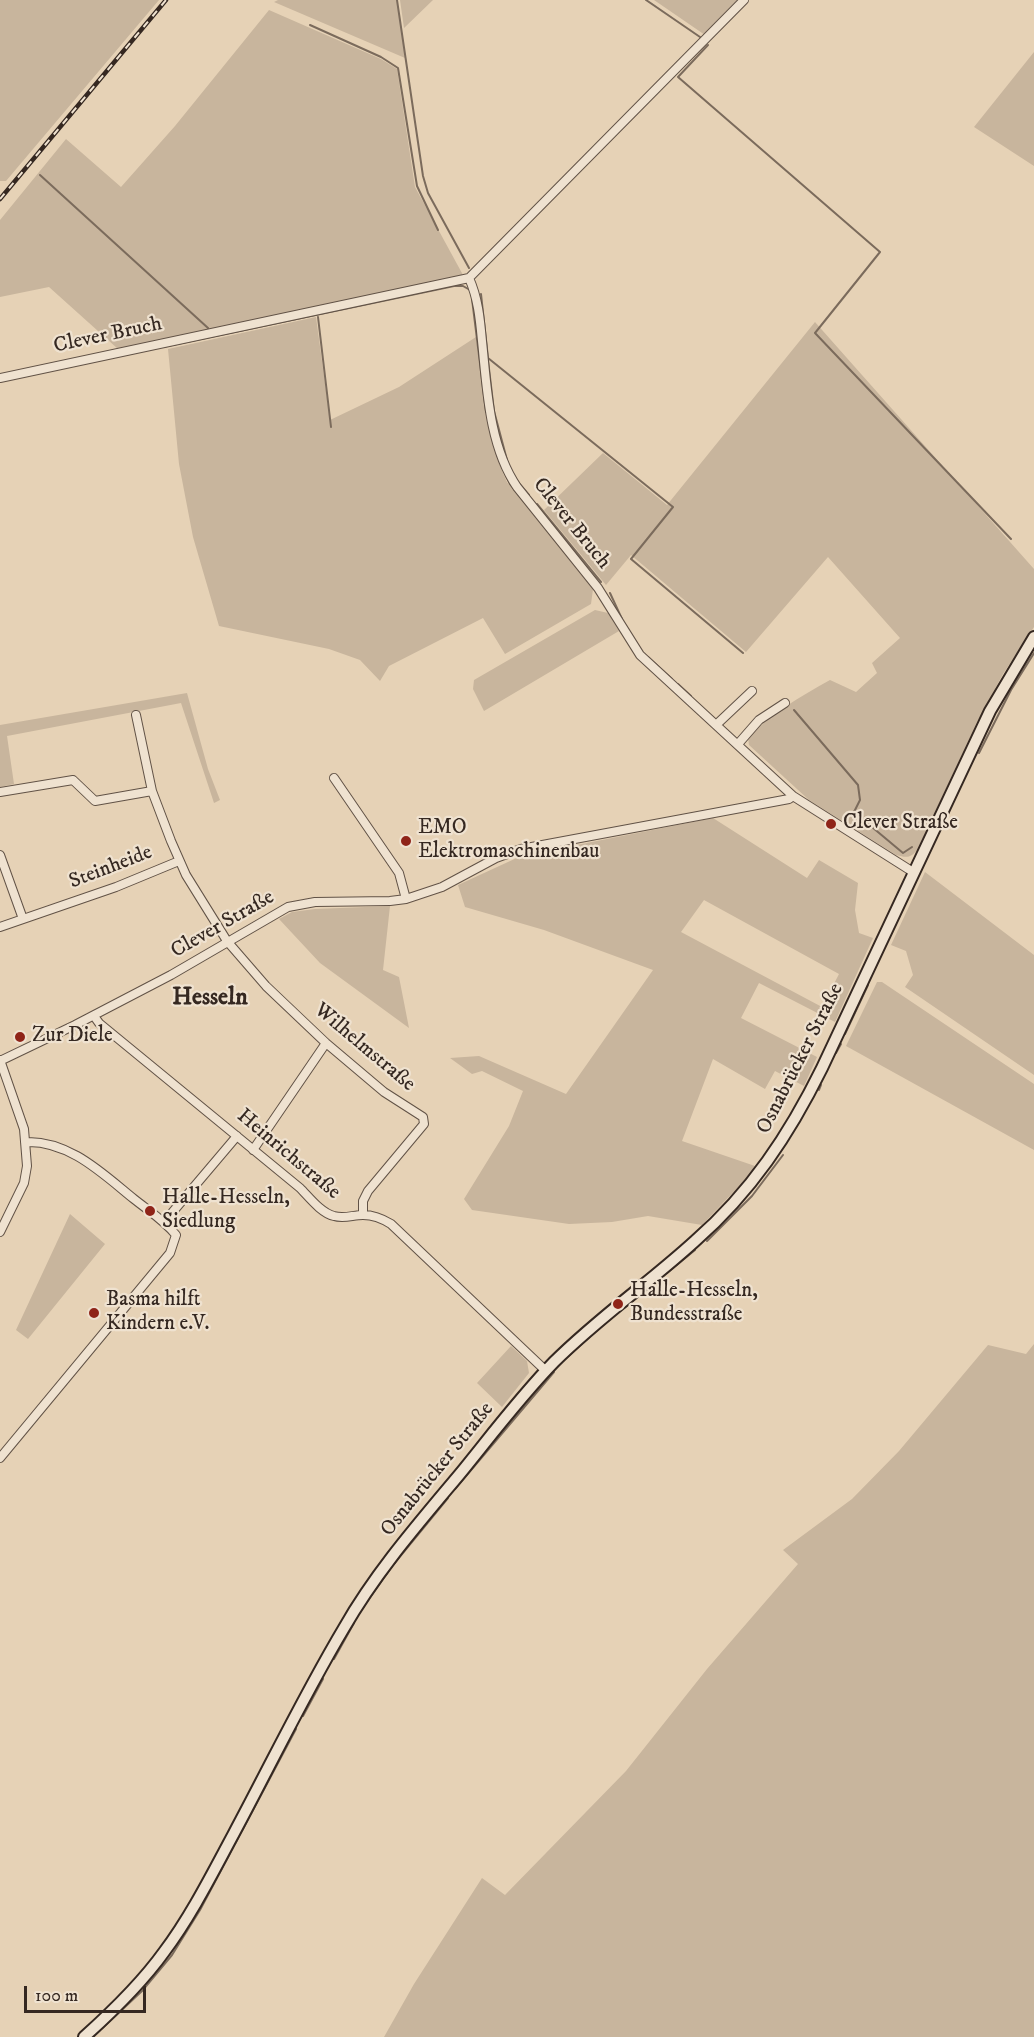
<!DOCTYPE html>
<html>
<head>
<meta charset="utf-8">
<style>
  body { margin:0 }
  #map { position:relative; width:1034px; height:2037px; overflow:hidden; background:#e6d2b6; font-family:"IM FELL DW Pica",serif }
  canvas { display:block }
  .scale { position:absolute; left:24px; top:1986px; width:122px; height:27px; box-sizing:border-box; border:3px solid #352821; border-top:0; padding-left:8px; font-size:18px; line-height:21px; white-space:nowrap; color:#352821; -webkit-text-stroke:4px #efe2d0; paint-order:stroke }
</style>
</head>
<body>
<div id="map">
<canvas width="1034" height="2037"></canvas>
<div class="scale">100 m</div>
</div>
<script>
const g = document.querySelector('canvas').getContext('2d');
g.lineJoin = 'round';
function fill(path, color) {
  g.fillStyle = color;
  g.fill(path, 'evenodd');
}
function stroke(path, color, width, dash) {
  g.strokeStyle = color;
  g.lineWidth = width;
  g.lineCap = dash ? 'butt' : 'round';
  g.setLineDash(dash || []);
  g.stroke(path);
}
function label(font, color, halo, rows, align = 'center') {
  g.font = font + ' "IM FELL DW Pica",serif';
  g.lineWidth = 4.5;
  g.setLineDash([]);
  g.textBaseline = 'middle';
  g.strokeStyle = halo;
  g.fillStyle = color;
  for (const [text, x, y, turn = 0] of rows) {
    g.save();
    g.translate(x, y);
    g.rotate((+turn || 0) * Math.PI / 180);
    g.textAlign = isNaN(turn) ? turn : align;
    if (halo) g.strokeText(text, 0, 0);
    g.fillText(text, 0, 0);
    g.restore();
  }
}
const green = new Path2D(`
  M 0,0 L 159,0 L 6,181 L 0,181 Z
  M 278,0 L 397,0 L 405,58 L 274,2 Z
  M 400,0 L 433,0 L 404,28 Z
  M 654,0 L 741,0 L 705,35 Z
  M 269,10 L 381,59 L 397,69 L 415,187 L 463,275 L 118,349 L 49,287 L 0,297 L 0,220 L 66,139 L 121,187 L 175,126 Z
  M 1034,52 L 1034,166 L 974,127 Z
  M 316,317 L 330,420 L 399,387 L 476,337 C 482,386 486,437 507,482 L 593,589 L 591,604 L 505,654 L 483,618 L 389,666 L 380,681 L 360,660 L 329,649 L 219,626 L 193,537 L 179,464 L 168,349 Z
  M 815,322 L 1034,569 L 1034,627 L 1003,674 L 977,722 L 918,849 C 911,858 907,858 896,855 L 809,800 L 749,745 L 748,738 C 771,713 800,697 830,680 L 856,692 L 877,673 L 872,663 L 900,638 L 828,557 L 746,652 L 631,555 L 606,585 L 544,510 L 603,453 L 667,505 Z
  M 595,610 L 608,613 L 619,631 L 484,711 L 473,689 L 474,680 Z
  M 187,693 L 208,769 L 220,800 L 214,803 L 181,703 L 7,736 L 14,784 L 0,787 L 0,725 Z
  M 713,818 L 807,878 L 819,860 L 858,883 L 855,910 L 859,933 L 873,938 L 835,1022 L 759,983 L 741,1018 L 817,1057 L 804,1086 L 775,1071 L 765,1089 L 713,1059 L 682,1141 L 755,1166 L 743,1182 L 702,1225 L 648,1216 L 612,1222 L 569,1224 L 472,1210 L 464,1199 L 509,1126 L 523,1091 L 482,1071 L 472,1074 L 450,1058 L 479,1056 L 566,1094 L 653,970 L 544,930 L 465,907 L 458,885 L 521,856 ZM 704,900 L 839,974 L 822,1007 L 681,932 Z
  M 925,872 L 1034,955 L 1034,1075 L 905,987 L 913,975 L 906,951 L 891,945 Z
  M 390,906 L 383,970 L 399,977 L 409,1028 L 320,963 L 279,919 L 292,912 L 315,909 Z
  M 877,982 L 882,982 L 1034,1084 L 1034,1150 L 846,1046 Z
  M 70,1214 L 105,1244 L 28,1339 L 16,1330 Z
  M 1034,1344 L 1034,2037 L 384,2037 L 414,1984 L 482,1878 L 505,1895 L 626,1771 L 707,1669 L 798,1564 L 783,1550 L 852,1499 L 899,1451 L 988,1345 L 1026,1354 Z
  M 511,1346 L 527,1361 L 529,1373 L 502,1407 L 477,1383 Z`);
const stream = new Path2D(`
  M 397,0 L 423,176 L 428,193 L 469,268
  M 646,0 L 700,37
  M 310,25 L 381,57 L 398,68 L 417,186 L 438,230
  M 708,45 L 678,77 L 880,252 L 815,333 L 1011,539
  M 40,175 L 208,328
  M 481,294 L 488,358 L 673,507 L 631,559 L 743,653
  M 472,299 L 486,412
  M 318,317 L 331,427
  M 163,347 L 454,286 L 463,286 L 470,290
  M 488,360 L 494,411 L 507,460
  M 497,455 L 510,484 L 532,511
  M 517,481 L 529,495
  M 537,504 L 601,582
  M 610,593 L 622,619
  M 648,657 L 672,679
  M 678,684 L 691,696
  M 794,710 L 858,785 L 860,800 L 854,812 L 903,853 L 912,847
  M 979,753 L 1011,690 L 1034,653
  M 845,1034 L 868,985
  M 836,1053 L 841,1044
  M 819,1090 L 821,1085
  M 707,1241 L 752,1196 L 783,1155
  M 667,1273 L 695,1250
  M 624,1308 L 662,1277
  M 563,1361 L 614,1315
  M 455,1489 L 554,1372
  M 359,1613 L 393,1565 L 448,1498
  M 334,1659 L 354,1623
  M 303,1716 L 323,1679
  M 93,2037 L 142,1991 L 172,1955 L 200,1910 L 296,1729`);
const minor = new Path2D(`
  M 469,278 C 478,298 480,319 482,341 C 487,389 489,446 517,487 L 598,588 L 640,655 L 793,796 L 913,872
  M 0,378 L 469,278 L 744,0
  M 136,715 L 152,791 L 171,841 L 186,875 L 227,941 L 266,986 L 326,1043 L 384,1092 L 423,1117 L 424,1124 L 368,1191 L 363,1201 L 363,1215
  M 716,725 L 752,691
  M 738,744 L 759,720 L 785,703
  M 334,778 L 399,873 L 406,899
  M 0,792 L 73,780 L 95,801 L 152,791
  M 0,855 L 23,919
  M 0,927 L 116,887 L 179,861
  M 94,1016 L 99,1023 L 300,1188 C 309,1197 321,1213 334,1216 C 344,1219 353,1215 363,1215 C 373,1215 383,1219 391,1224 L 546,1371
  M 0,1060 L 24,1129 L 27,1166 L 24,1183 L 0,1232
  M 0,1061 L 75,1025 L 171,975 L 288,907 L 315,902 L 390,901 L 406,899 L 442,887 L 496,858 L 521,849 L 789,799 L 793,796
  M 253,1150 L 326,1043
  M 165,1221 L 237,1136
  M 0,1458 L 170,1253 L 176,1235 C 164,1220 149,1211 134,1199 C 103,1174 69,1140 25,1142`);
const secondary = new Path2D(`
  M 84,2037 C 113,2011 141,1984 164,1952 C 191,1916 212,1874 233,1835 C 270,1766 304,1695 344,1628 C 376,1572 418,1524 459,1475 C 490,1437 520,1397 554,1362 C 598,1318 649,1283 695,1241 C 751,1192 789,1135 822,1068 L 990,711 L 1034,637`);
const rail = new Path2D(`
  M 0,199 L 166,0`);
const markers = [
  [831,824,6,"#8f2418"],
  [406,841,6,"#8f2418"],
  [20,1037,6,"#8f2418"],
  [150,1211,6,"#8f2418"],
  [618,1304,6,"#8f2418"],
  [94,1313,6,"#8f2418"]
];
const streetNames = [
  ["Clever Bruch",108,336,-12],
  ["Clever Bruch",571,524,51],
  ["Steinheide",111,868,-21],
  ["Clever Straße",223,925,-30],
  ["Wilhelmstraße",364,1048,40],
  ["Osnabrücker Straße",801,1059,-63],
  ["Heinrichstraße",288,1155,40],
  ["Osnabrücker Straße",438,1470,-51]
];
const poiNames = [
  ["Clever Straße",843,824],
  ["EMO",418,829],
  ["Elektromaschinenbau",418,853],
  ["Zur Diele",32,1037],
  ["Halle-Hesseln,",162,1199],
  ["Siedlung",162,1223],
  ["Halle-Hesseln,",630,1292],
  ["Bundesstraße",630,1316],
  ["Basma hilft",106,1301],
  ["Kindern e.V.",106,1325]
];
const quarterNames = [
  ["Hesseln",210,999]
];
fill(green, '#c8b59d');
stroke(stream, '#7b6b5c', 2);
stroke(minor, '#615246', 10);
stroke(secondary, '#352821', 14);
stroke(minor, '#efe2d0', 8);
stroke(secondary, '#efe2d0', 10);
stroke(rail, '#352821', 4.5);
stroke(rail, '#efe2d0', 2, [7]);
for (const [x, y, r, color] of markers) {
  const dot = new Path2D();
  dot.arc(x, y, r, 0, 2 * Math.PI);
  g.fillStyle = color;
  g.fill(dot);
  stroke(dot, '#efe2d0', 2);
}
label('21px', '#352821', '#efe2d0', streetNames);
label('21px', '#352821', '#efe2d0', poiNames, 'left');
label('bold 24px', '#352821', '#efe2d0', quarterNames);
</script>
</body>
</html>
